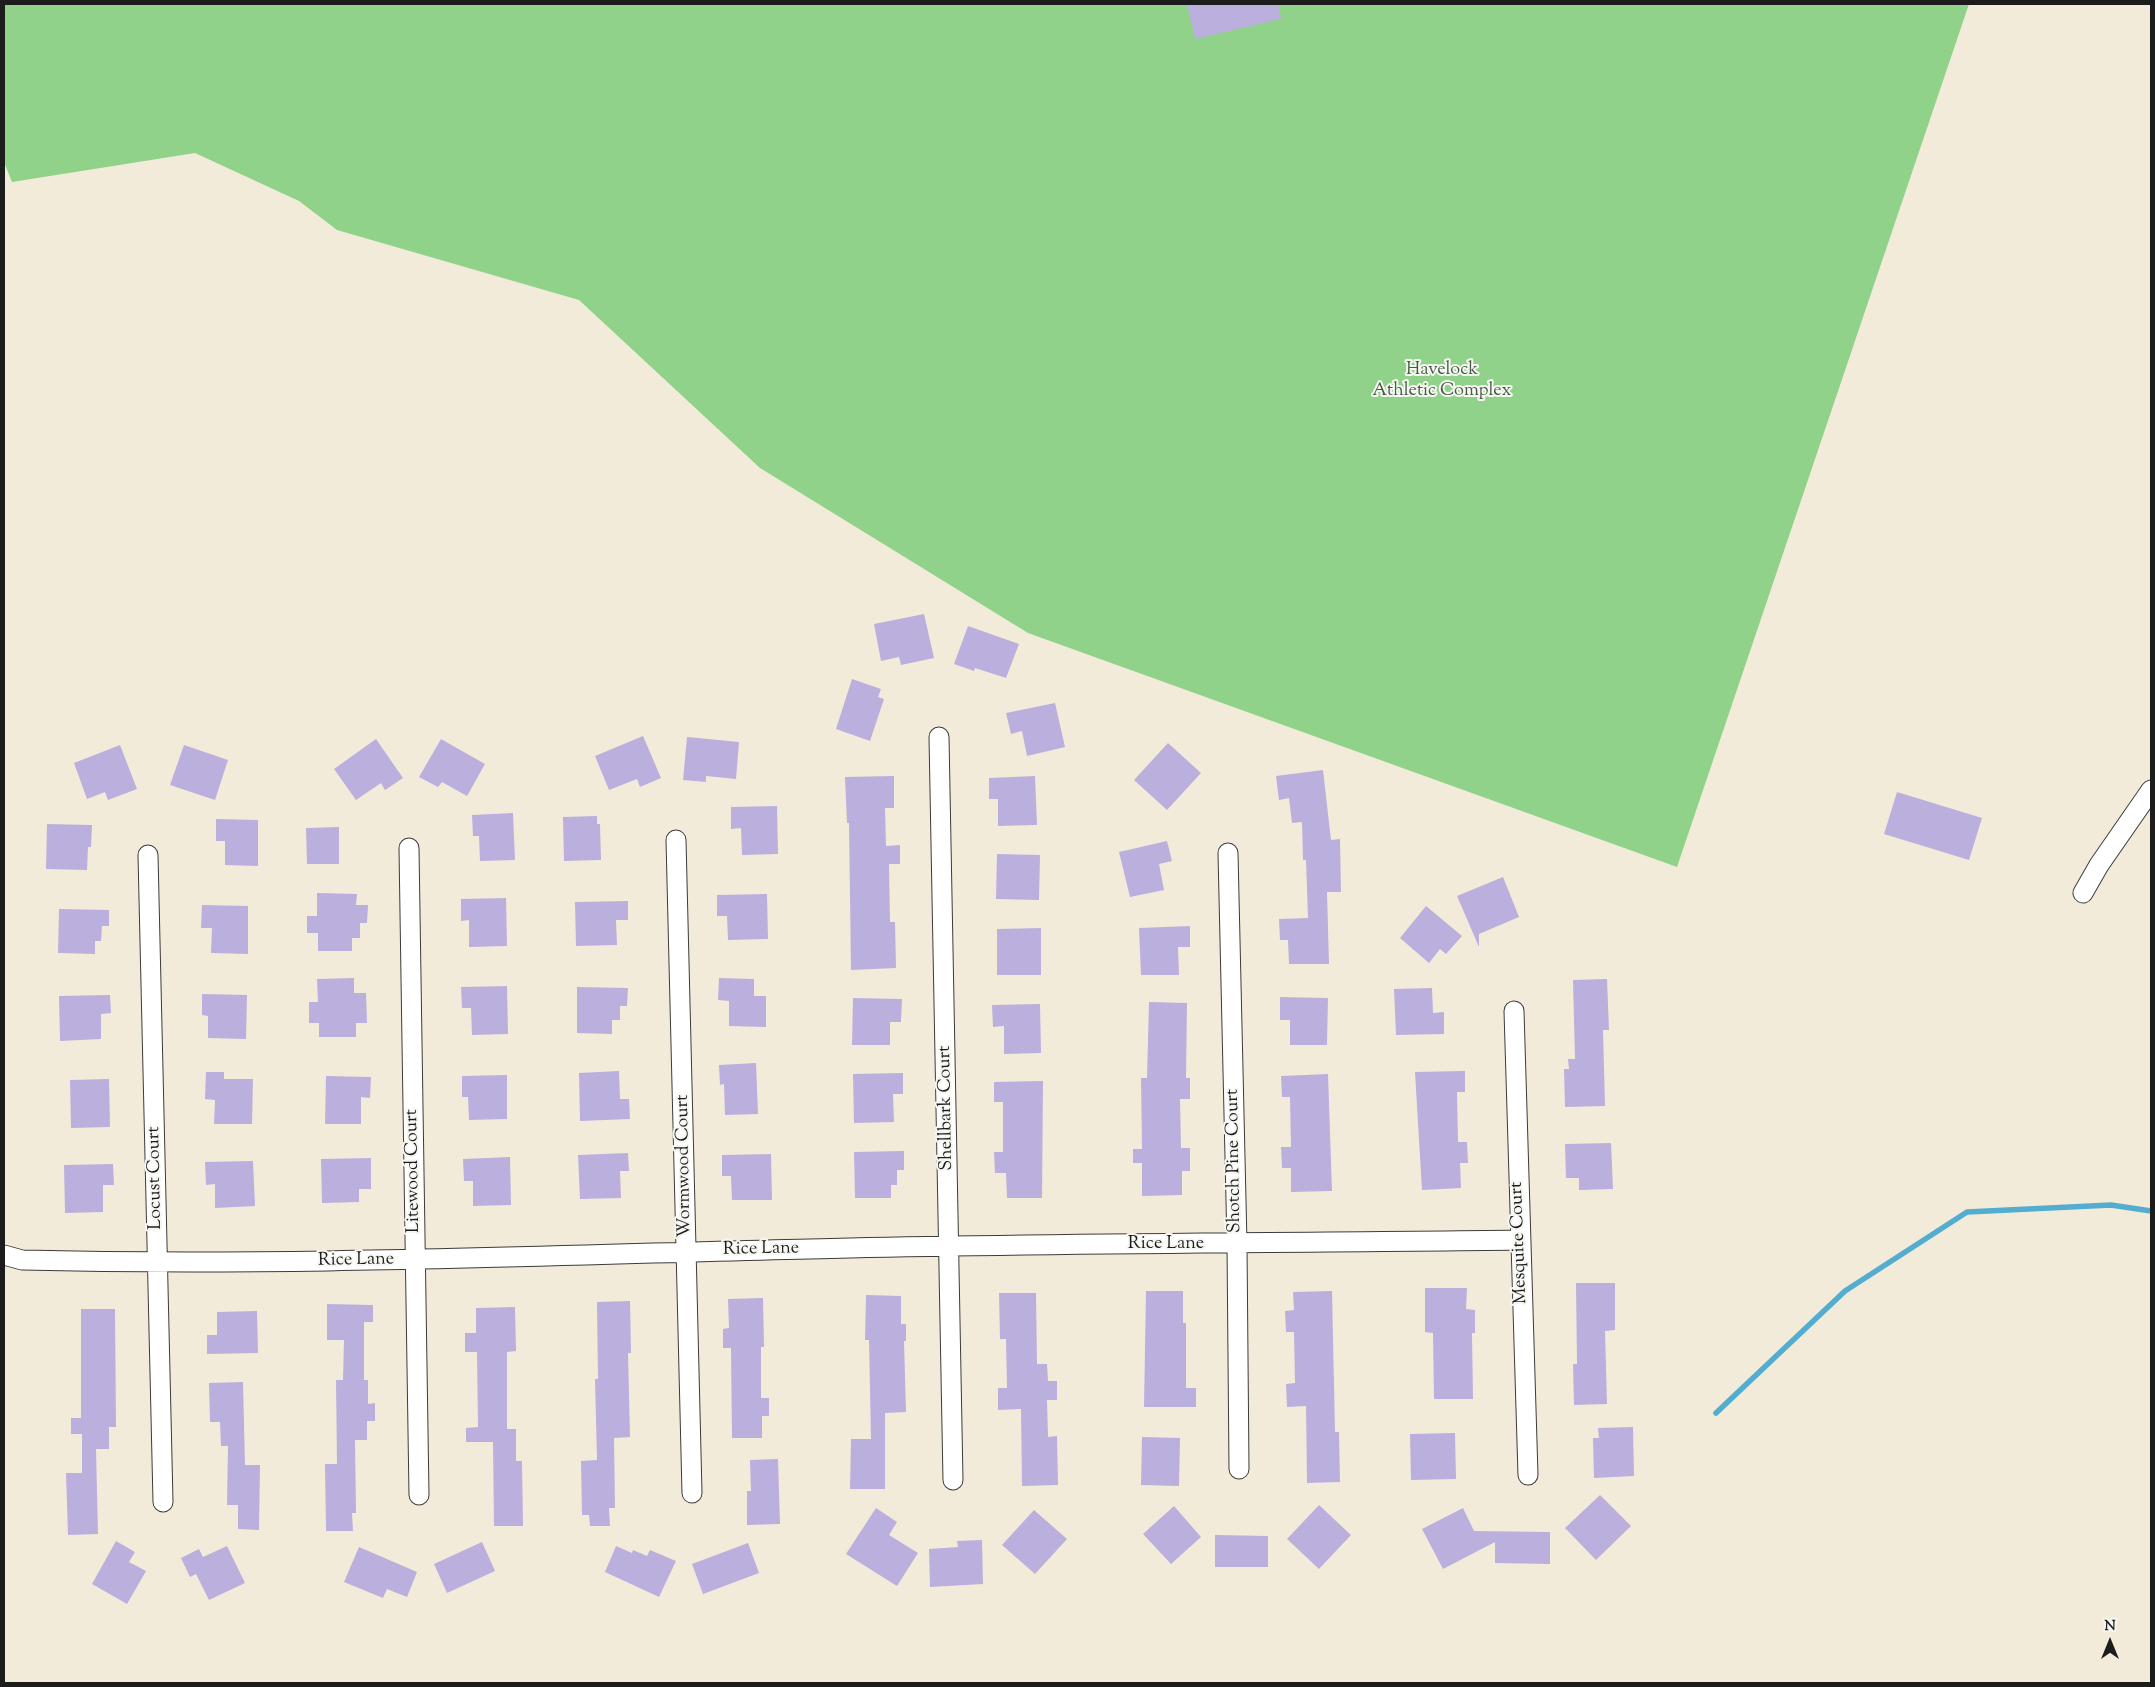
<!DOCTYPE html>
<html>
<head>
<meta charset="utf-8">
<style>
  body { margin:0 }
  #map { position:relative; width:2155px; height:1687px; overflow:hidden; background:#f3ebda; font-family:"Sorts Mill Goudy",serif }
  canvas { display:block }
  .frame { position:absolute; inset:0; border:5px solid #1c1c1c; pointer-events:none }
  .north { position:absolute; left:2085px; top:1617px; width:50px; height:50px; -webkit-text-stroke:4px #f6f6f2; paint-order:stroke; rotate:0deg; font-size:14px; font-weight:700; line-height:20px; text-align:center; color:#1c1c1c }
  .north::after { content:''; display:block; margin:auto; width:18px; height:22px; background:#1c1c1c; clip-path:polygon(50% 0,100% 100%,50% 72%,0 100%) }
</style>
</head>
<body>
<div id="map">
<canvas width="2155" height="1687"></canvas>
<div class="frame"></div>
<div class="north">N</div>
</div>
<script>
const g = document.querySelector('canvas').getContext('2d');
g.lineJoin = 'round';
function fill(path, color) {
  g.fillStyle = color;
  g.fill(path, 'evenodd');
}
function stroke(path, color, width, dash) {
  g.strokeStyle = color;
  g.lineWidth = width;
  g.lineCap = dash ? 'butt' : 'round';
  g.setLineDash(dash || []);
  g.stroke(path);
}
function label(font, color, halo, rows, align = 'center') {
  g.font = font + ' "Sorts Mill Goudy",serif';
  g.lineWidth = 4;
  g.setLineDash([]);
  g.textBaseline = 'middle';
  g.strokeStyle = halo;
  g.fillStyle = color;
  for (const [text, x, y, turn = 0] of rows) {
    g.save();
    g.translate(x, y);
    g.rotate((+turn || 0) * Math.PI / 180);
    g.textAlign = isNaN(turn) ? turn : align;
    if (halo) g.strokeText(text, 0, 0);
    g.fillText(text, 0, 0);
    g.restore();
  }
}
const green = new Path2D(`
  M 4,4 L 1969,4 L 1677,867 L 1028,633 L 760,468 L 579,300 L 337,230 L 299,201 L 195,153 L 12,182 L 4,162 Z`);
const stream = new Path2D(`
  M 1716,1413 L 1845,1291 L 1967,1212 L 2111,1205 L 2151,1211`);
const building = new Path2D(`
  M 1187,4 L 1278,4 L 1281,19 L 1195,39 Z
  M 924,614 L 934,658 L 901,665 L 899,657 L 881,661 L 874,624 Z
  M 968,626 L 1019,644 L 1006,678 L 975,668 L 974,671 L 954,664 Z
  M 852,679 L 881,689 L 878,697 L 884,699 L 870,741 L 836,729 Z
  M 1055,703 L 1065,747 L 1027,756 L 1022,731 L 1011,734 L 1006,713 Z
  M 643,736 L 661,778 L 640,787 L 637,779 L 609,790 L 595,756 Z
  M 687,737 L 739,742 L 736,779 L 706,776 L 706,782 L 683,780 Z
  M 376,739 L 403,778 L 385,790 L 381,783 L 356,800 L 334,769 Z
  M 441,739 L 485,764 L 467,796 L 442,782 L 438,787 L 419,777 Z
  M 1168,743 L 1201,773 L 1167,810 L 1134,780 Z
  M 120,745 L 137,789 L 108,800 L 105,792 L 87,799 L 74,763 Z
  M 184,745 L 228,760 L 215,800 L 170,785 Z
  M 1323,770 L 1331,840 L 1340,839 L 1341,892 L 1327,892 L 1329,964 L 1289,964 L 1288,940 L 1280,940 L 1279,919 L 1308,918 L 1306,860 L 1303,860 L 1302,822 L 1292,823 L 1289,798 L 1279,800 L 1276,776 Z
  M 894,776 L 894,808 L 885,808 L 886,846 L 900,845 L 900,864 L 889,864 L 890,922 L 895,922 L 896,968 L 851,970 L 849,823 L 847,823 L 845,777 Z
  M 1035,776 L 1037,825 L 998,826 L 998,799 L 989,799 L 989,778 Z
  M 1897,792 L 1982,818 L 1969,860 L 1884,834 Z
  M 777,806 L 778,854 L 742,855 L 741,828 L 731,829 L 731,807 Z
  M 513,813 L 515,860 L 480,861 L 479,836 L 473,836 L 472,815 Z
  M 597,816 L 597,824 L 600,824 L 601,860 L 564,861 L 563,817 Z
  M 216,819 L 258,820 L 258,866 L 225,865 L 225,841 L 216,841 Z
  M 47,824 L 92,825 L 91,847 L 88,847 L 87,870 L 46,869 Z
  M 339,827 L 339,864 L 307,864 L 306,828 Z
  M 1167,841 L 1172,861 L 1159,864 L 1164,890 L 1130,897 L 1119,852 Z
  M 997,854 L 1040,855 L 1039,900 L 996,899 Z
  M 1503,877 L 1519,917 L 1479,934 L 1479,947 L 1457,896 Z
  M 317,893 L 357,894 L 356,905 L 368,905 L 367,923 L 360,923 L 360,938 L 352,938 L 352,951 L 318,951 L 318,933 L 307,933 L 307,916 L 317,916 Z
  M 767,894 L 768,939 L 728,940 L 727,916 L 717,916 L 717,895 Z
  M 506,898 L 507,946 L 469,947 L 469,920 L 461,921 L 461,899 Z
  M 628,901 L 628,920 L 616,920 L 617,945 L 576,946 L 575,902 Z
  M 202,905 L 248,906 L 248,954 L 211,953 L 212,928 L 201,928 Z
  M 1426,906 L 1462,936 L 1446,954 L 1440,949 L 1429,963 L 1400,938 Z
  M 59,909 L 109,910 L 109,926 L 102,926 L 101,941 L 95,941 L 95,954 L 58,953 Z
  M 1190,926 L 1190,947 L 1178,947 L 1179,975 L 1141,975 L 1139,928 Z
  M 1041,928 L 1041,975 L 997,975 L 997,929 Z
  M 354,978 L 354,993 L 366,993 L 367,1023 L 356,1023 L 356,1037 L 319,1037 L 319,1023 L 309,1023 L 309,1002 L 318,1002 L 317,979 Z
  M 719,978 L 754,979 L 754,996 L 766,996 L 766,1027 L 729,1026 L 729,1001 L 718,1000 Z
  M 1607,979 L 1609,1030 L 1603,1030 L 1605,1106 L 1565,1107 L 1564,1069 L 1569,1069 L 1568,1059 L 1575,1059 L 1573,980 Z
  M 507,986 L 508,1034 L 472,1035 L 471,1008 L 462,1008 L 461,987 Z
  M 577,987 L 628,988 L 627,1006 L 620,1006 L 620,1020 L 612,1020 L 612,1034 L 577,1033 Z
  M 1432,988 L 1433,1013 L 1444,1012 L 1444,1034 L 1396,1035 L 1394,989 Z
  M 202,994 L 247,995 L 246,1039 L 208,1038 L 208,1016 L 202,1015 Z
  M 110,995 L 111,1013 L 101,1014 L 101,1039 L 60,1041 L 59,996 Z
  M 1280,997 L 1328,998 L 1327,1045 L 1290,1045 L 1290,1020 L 1280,1020 Z
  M 853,998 L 902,999 L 901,1022 L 890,1022 L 890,1045 L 852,1045 Z
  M 1149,1002 L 1187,1003 L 1186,1078 L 1190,1078 L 1190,1099 L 1180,1099 L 1181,1148 L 1190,1148 L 1190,1171 L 1182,1171 L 1182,1195 L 1142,1196 L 1142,1163 L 1133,1163 L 1133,1149 L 1142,1149 L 1141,1078 L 1147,1078 Z
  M 1040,1004 L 1041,1053 L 1004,1054 L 1004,1026 L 993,1027 L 992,1005 Z
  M 756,1063 L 758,1114 L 725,1115 L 724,1084 L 720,1085 L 719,1065 Z
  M 619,1071 L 620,1099 L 629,1099 L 630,1119 L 580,1121 L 579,1073 Z
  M 1465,1071 L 1465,1092 L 1457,1092 L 1458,1142 L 1467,1142 L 1468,1163 L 1460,1163 L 1461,1188 L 1422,1190 L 1415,1072 Z
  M 206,1072 L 224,1072 L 224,1079 L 253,1079 L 252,1124 L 214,1124 L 215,1100 L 205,1099 Z
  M 903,1073 L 903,1094 L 893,1094 L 894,1122 L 854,1123 L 853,1074 Z
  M 1328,1074 L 1332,1191 L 1291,1192 L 1291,1168 L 1282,1168 L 1281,1147 L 1291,1147 L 1290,1097 L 1282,1097 L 1281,1076 Z
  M 507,1075 L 507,1119 L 469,1120 L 468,1097 L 462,1097 L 462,1076 Z
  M 326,1076 L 371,1077 L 370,1098 L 361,1097 L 361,1124 L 325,1124 Z
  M 109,1079 L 110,1127 L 71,1128 L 70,1080 Z
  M 1043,1081 L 1042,1198 L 1007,1198 L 1006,1173 L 995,1173 L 994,1152 L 1003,1152 L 1003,1102 L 994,1102 L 994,1082 Z
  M 1611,1143 L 1613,1189 L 1579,1190 L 1579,1178 L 1566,1178 L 1565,1144 Z
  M 904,1151 L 904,1170 L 897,1170 L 897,1185 L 891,1185 L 891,1198 L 855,1198 L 854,1152 Z
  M 628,1153 L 629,1171 L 620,1171 L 621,1198 L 580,1199 L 578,1155 Z
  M 771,1154 L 772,1200 L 732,1200 L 731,1176 L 722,1176 L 722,1155 Z
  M 510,1157 L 511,1205 L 473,1206 L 473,1181 L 464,1181 L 463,1159 Z
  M 371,1158 L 371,1189 L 359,1189 L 359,1202 L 322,1203 L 321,1159 Z
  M 253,1161 L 255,1206 L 215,1208 L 215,1184 L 206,1185 L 205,1162 Z
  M 113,1164 L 114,1185 L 103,1185 L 103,1212 L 65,1213 L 64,1165 Z
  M 1576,1283 L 1615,1283 L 1615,1330 L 1605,1331 L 1607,1404 L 1574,1405 L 1573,1364 L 1577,1364 Z
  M 1425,1288 L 1467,1288 L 1466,1309 L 1475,1310 L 1475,1333 L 1472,1333 L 1473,1399 L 1434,1399 L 1433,1333 L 1425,1332 Z
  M 1146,1291 L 1183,1291 L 1183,1323 L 1186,1323 L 1186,1388 L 1196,1388 L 1196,1407 L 1144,1407 Z
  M 1332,1291 L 1335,1432 L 1339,1432 L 1340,1482 L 1307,1483 L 1306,1406 L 1287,1407 L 1286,1384 L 1295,1383 L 1294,1332 L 1286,1332 L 1285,1311 L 1294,1310 L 1293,1292 Z
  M 999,1293 L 1036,1293 L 1037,1364 L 1047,1364 L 1048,1381 L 1057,1381 L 1057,1400 L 1047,1400 L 1048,1437 L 1057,1436 L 1058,1485 L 1022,1486 L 1021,1409 L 998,1410 L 998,1388 L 1007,1388 L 1006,1339 L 1000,1339 Z
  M 866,1295 L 901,1296 L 901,1324 L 906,1324 L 906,1341 L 904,1341 L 906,1412 L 885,1413 L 885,1489 L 850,1489 L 851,1439 L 871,1439 L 869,1340 L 865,1340 Z
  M 763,1298 L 764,1347 L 761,1347 L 761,1398 L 769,1398 L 769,1416 L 762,1416 L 762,1438 L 732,1438 L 731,1348 L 723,1348 L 723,1329 L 729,1328 L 728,1299 Z
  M 630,1301 L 631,1353 L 628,1353 L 630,1437 L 614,1438 L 615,1508 L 609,1508 L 610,1526 L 590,1526 L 589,1515 L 582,1515 L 581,1461 L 597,1460 L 595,1379 L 598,1379 L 597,1302 Z
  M 327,1304 L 373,1305 L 373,1322 L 364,1322 L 364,1380 L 368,1380 L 368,1404 L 375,1403 L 375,1421 L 367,1421 L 367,1440 L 355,1440 L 356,1513 L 352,1513 L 353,1531 L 326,1531 L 325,1464 L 337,1464 L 336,1380 L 343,1380 L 344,1340 L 327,1340 Z
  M 515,1307 L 516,1351 L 507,1352 L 507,1429 L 516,1429 L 516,1461 L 522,1461 L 523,1526 L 494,1526 L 493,1442 L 466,1442 L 466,1428 L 478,1427 L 477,1352 L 465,1352 L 465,1333 L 476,1333 L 476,1308 Z
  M 81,1309 L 115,1309 L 116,1427 L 109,1427 L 109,1449 L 96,1449 L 98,1534 L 68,1535 L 66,1473 L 82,1473 L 82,1434 L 71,1434 L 71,1418 L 81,1418 Z
  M 257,1311 L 258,1353 L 207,1354 L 207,1335 L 217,1335 L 217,1312 Z
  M 243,1382 L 245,1465 L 260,1465 L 259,1530 L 238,1529 L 238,1505 L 227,1505 L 228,1446 L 221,1446 L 220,1422 L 210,1422 L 209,1383 Z
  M 1633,1427 L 1634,1476 L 1594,1478 L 1593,1438 L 1599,1438 L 1598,1428 Z
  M 1455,1433 L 1456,1479 L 1411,1480 L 1410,1434 Z
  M 1142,1437 L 1180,1438 L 1179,1486 L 1141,1485 Z
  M 778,1459 L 780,1524 L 747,1525 L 747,1491 L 751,1491 L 750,1460 Z
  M 1600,1495 L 1631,1526 L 1596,1560 L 1565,1528 Z
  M 1319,1505 L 1351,1535 L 1319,1569 L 1287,1539 Z
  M 1174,1506 L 1201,1537 L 1171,1564 L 1143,1534 Z
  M 876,1508 L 897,1522 L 889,1535 L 918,1553 L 897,1586 L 846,1554 Z
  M 1463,1508 L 1474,1531 L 1550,1532 L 1550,1564 L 1495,1563 L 1495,1542 L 1443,1569 L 1422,1529 Z
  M 1034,1510 L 1067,1539 L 1035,1574 L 1002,1545 Z
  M 1215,1535 L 1268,1536 L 1268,1567 L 1215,1567 Z
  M 982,1540 L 983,1584 L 930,1587 L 929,1549 L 958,1547 L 957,1541 Z
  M 116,1541 L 135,1552 L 129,1562 L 146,1571 L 127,1604 L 92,1584 Z
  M 482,1542 L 495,1571 L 447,1593 L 434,1564 Z
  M 748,1543 L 759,1573 L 703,1594 L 692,1564 Z
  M 227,1546 L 245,1583 L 209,1600 L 196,1574 L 190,1577 L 181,1558 L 199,1549 L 203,1557 Z
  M 616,1546 L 632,1553 L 633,1550 L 647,1556 L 650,1550 L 676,1561 L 659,1597 L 605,1572 Z
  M 359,1547 L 417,1572 L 407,1597 L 387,1589 L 383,1598 L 344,1582 Z`);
const minor = new Path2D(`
  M 939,737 L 953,1480
  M 676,840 L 692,1493
  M 409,848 L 419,1495
  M 1228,853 L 1237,1244 L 1239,1469
  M 148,855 L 163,1502
  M 2083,893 L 2099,865 L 2151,790
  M 1514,1011 L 1528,1475
  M 4,1255 L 22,1260 C 298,1267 574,1254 850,1248 C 1073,1243 1296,1243 1520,1240`);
const parkNames = [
  ["Havelock",1442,371],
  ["Athletic Complex",1442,392]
];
const streetNames = [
  ["Shellbark Court",947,1108,-91],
  ["Shotch Pine Court",1235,1161,-91],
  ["Wormwood Court",685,1166,-91],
  ["Litewood Court",414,1171,-91],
  ["Locust Court",156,1178,-91],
  ["Mesquite Court",1520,1243,-92],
  ["Rice Lane",1166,1245],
  ["Rice Lane",761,1250,-1],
  ["Rice Lane",356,1261,-1]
];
fill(green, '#90d289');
stroke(stream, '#52add0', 5.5);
fill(building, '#bbafde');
stroke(minor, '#3c3b38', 21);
stroke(minor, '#fff', 19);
label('18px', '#455c42', '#f6f6f2', parkNames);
label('18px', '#1c1c1c', '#f6f6f2', streetNames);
</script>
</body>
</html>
